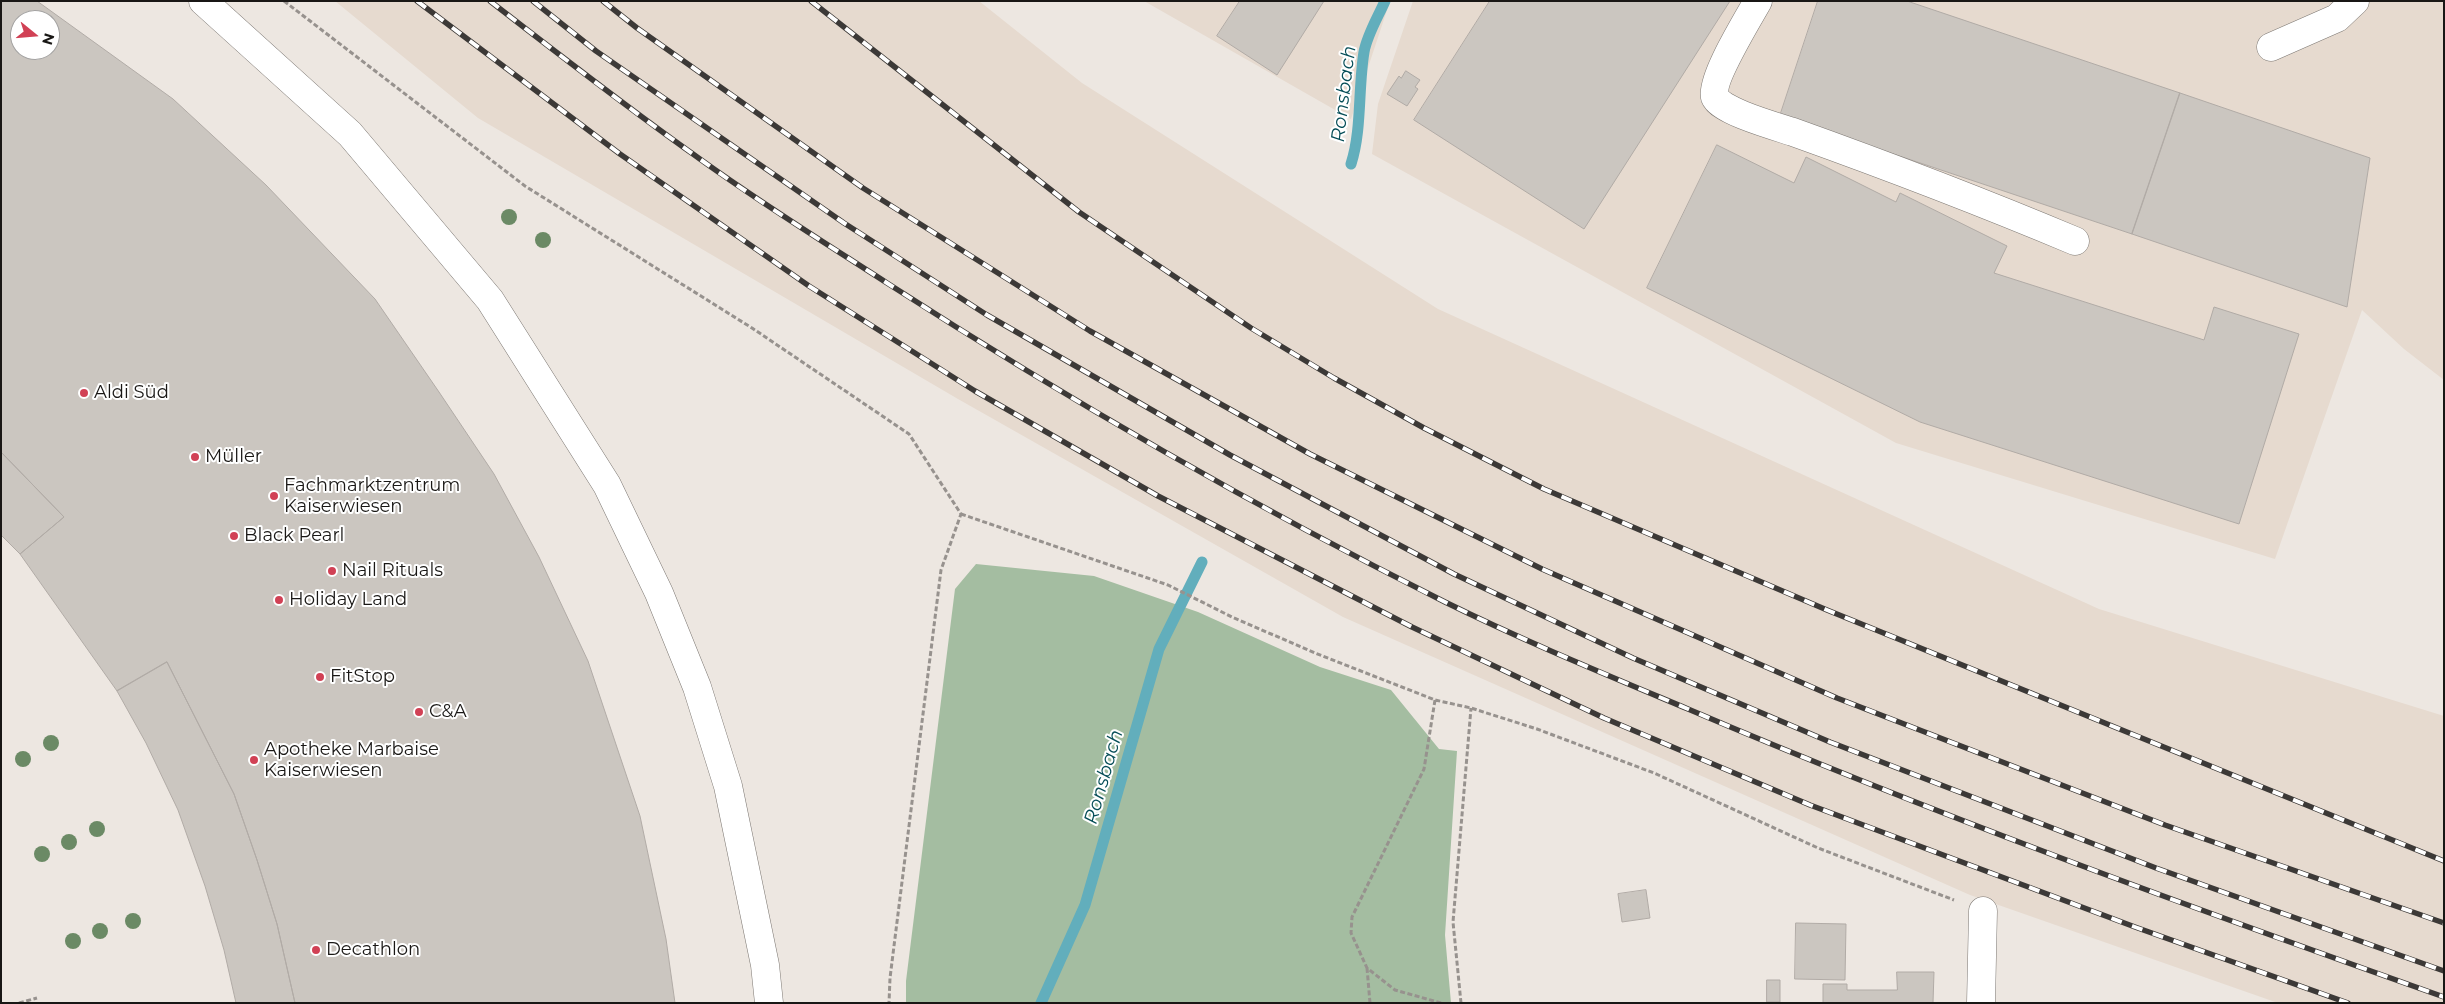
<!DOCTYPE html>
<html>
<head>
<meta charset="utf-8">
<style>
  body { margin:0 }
  #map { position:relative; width:2445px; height:1004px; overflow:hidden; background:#ede7e1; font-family:Montserrat,sans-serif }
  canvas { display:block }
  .frame { position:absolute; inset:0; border:2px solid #191715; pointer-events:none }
  .north { position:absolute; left:10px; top:10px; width:50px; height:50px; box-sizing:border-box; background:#fff; border:1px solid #a3a2a1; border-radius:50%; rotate:107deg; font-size:14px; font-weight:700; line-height:20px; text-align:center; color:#191715 }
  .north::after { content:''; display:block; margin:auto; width:18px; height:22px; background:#d14155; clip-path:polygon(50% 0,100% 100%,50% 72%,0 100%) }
</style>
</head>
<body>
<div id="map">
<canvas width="2445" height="1004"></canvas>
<div class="frame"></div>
<div class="north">N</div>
</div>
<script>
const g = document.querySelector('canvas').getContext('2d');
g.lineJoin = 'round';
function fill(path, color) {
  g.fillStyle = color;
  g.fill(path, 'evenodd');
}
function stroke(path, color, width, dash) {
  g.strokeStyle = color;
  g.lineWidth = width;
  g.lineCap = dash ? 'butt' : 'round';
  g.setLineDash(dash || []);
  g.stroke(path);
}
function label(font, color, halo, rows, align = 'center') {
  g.font = font + ' Montserrat,sans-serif';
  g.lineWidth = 4;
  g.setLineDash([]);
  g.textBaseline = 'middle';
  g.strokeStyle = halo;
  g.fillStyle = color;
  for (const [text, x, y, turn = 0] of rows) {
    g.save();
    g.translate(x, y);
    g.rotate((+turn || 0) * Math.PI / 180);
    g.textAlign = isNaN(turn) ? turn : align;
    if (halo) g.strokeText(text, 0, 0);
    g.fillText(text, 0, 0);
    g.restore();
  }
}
const built = new Path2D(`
  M 335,1 L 979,1 L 1082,83 L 1438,309 L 2099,609 L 2444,716 L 2444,1003 L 2278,1003 L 1970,895 L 1343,617 L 958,399 L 478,118 Z
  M 1144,1 L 1390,1 L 1351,119 Z
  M 1413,1 L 2444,1 L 2444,380 L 2404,349 L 2362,310 L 2275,559 L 1896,443 L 1372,154 L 1378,104 Z`);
const green = new Path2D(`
  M 976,564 L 1094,576 L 1198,612 L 1320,667 L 1391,690 L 1439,749 L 1457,751 L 1445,935 L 1451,1003 L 906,1003 L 906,981 L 955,589 Z`);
const stream = new Path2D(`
  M 1351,164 C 1362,130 1358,88 1364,52 C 1367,35 1378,17 1385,1
  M 1041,1003 L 1085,905 L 1159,649 L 1202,562`);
const building = new Path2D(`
  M 1,1 L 37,1 L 173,99 L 266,185 L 375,299 L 439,392 L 494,474 L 539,557 L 588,661 L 640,816 L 666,939 L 675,1003 L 295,1003 L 277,924 L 257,860 L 234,794 L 167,662 L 117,691 L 20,554 L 64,517 L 1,452 ZM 20,20 L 50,20 L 50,50 L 20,50 Z
  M 1240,1 L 1324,1 L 1277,75 L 1217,36 Z
  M 1490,1 L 1730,1 L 1584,229 L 1414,120 Z
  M 1818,1 L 1907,1 L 2180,93 L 2132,234 L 1780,116 Z
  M 1406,71 L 1420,80 L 1415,87 L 1418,89 L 1407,106 L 1387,94 L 1399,76 L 1401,78 Z
  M 2180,93 L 2370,158 L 2347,307 L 2132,234 Z
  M 1717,145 L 1794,183 L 1806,157 L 1896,202 L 1900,193 L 2007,246 L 1994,273 L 2204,340 L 2214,307 L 2299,334 L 2239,524 L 1920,422 L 1647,288 Z
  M 1,452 L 64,517 L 20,554 L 1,535 Z
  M 167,662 L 234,794 L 257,860 L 277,924 L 295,1003 L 236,1003 L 224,950 L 205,886 L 178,810 L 146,743 L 117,691 Z
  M 1646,890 L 1650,918 L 1622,922 L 1618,894 Z
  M 1796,923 L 1846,924 L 1845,980 L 1795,979 Z
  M 1897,972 L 1934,972 L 1933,1003 L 1823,1003 L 1823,984 L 1847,984 L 1847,990 L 1897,990 Z
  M 1767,980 L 1780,980 L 1780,1002 L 1767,1002 Z`);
const path = new Path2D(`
  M 284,1 L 525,186 L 752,328 L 909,434 L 961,514 L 941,570 L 890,978 L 889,1003
  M 961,514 L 1168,585 L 1232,617 L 1315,653 L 1435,700 L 1471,708 L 1537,729 L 1654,773 L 1818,848 L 1954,900
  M 1435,700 L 1424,769 L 1352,917 L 1351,933 L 1367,968 L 1395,990 L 1441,1003
  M 1367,968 L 1370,1003
  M 19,1003 L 37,998
  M 1461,1003 L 1453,922 L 1471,708`);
const minor = new Path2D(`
  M 203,1 L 350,134 L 490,300 L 607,485 L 659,593 L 697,687 L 728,786 L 765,965 L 769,1003
  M 1758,1 C 1748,19 1710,80 1715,97 C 1720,111 1778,127 1793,132 C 1888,166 1982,202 2075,241
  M 2271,47 L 2337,18 L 2355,1
  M 1981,1003 L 1983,911`);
const rail = new Path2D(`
  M 417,1 L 620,154 L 809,286 L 975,391 L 1158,496 L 1412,627 L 1604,718 L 1810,805 L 2135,927 L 2348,1003
  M 490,1 C 557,53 624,105 693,154 C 756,200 822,241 887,283 C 1067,399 1253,506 1445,602 C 1524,641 1607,675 1688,709 C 1936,815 2190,907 2444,997
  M 533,1 L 596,51 L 844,223 L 987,315 L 1230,455 L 1454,574 L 1633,658 L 1830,742 L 2156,868 L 2444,971
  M 603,1 L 637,28 L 863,188 L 1090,331 L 1310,454 L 1542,569 L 1837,698 L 2165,825 L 2444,923
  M 811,1 L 1079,212 L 1251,328 L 1334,378 L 1424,428 L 1544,489 L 1827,610 L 2444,861`);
const trees = [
  [509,217],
  [543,240],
  [51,743],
  [23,759],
  [97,829],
  [69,842],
  [42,854],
  [133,921],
  [100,931],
  [73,941]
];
const markers = [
  [84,393,5,"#d14155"],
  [195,457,5,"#d14155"],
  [274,496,5,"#d14155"],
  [234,536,5,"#d14155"],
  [332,571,5,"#d14155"],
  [279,600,5,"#d14155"],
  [320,677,5,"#d14155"],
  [419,712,5,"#d14155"],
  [254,760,5,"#d14155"],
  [316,950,5,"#d14155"]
];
const poiNames = [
  ["Aldi Süd",94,393],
  ["Müller",205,457],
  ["Fachmarktzentrum",284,486],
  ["Kaiserwiesen",284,507],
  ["Black Pearl",244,536],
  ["Nail Rituals",342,571],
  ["Holiday Land",289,600],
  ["FitStop",330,677],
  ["C&A",429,712],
  ["Apotheke Marbaise",264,750],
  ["Kaiserwiesen",264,771],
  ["Decathlon",326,950]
];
const waterNames = [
  ["Ronsbach",1344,94,-83],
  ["Ronsbach",1104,777,-74]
];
fill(built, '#e6dacf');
fill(green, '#a4bda1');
stroke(stream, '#62aebc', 11);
fill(building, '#cbc6c0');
stroke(building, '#b1aba6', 1);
stroke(minor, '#7d7873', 29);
stroke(path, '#97928e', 3, [5, 2.5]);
stroke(minor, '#fff', 28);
stroke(rail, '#3c3937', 5.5);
stroke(rail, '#fff', 4, [11]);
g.fillStyle = '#6b8a65';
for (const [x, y] of trees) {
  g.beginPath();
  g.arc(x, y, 8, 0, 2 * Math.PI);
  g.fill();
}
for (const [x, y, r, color] of markers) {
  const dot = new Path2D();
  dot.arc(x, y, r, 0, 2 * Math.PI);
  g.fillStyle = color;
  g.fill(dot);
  stroke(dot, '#fff', 2);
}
label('18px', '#191715', '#fff', poiNames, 'left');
label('italic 19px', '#054d57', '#fff', waterNames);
</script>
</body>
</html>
